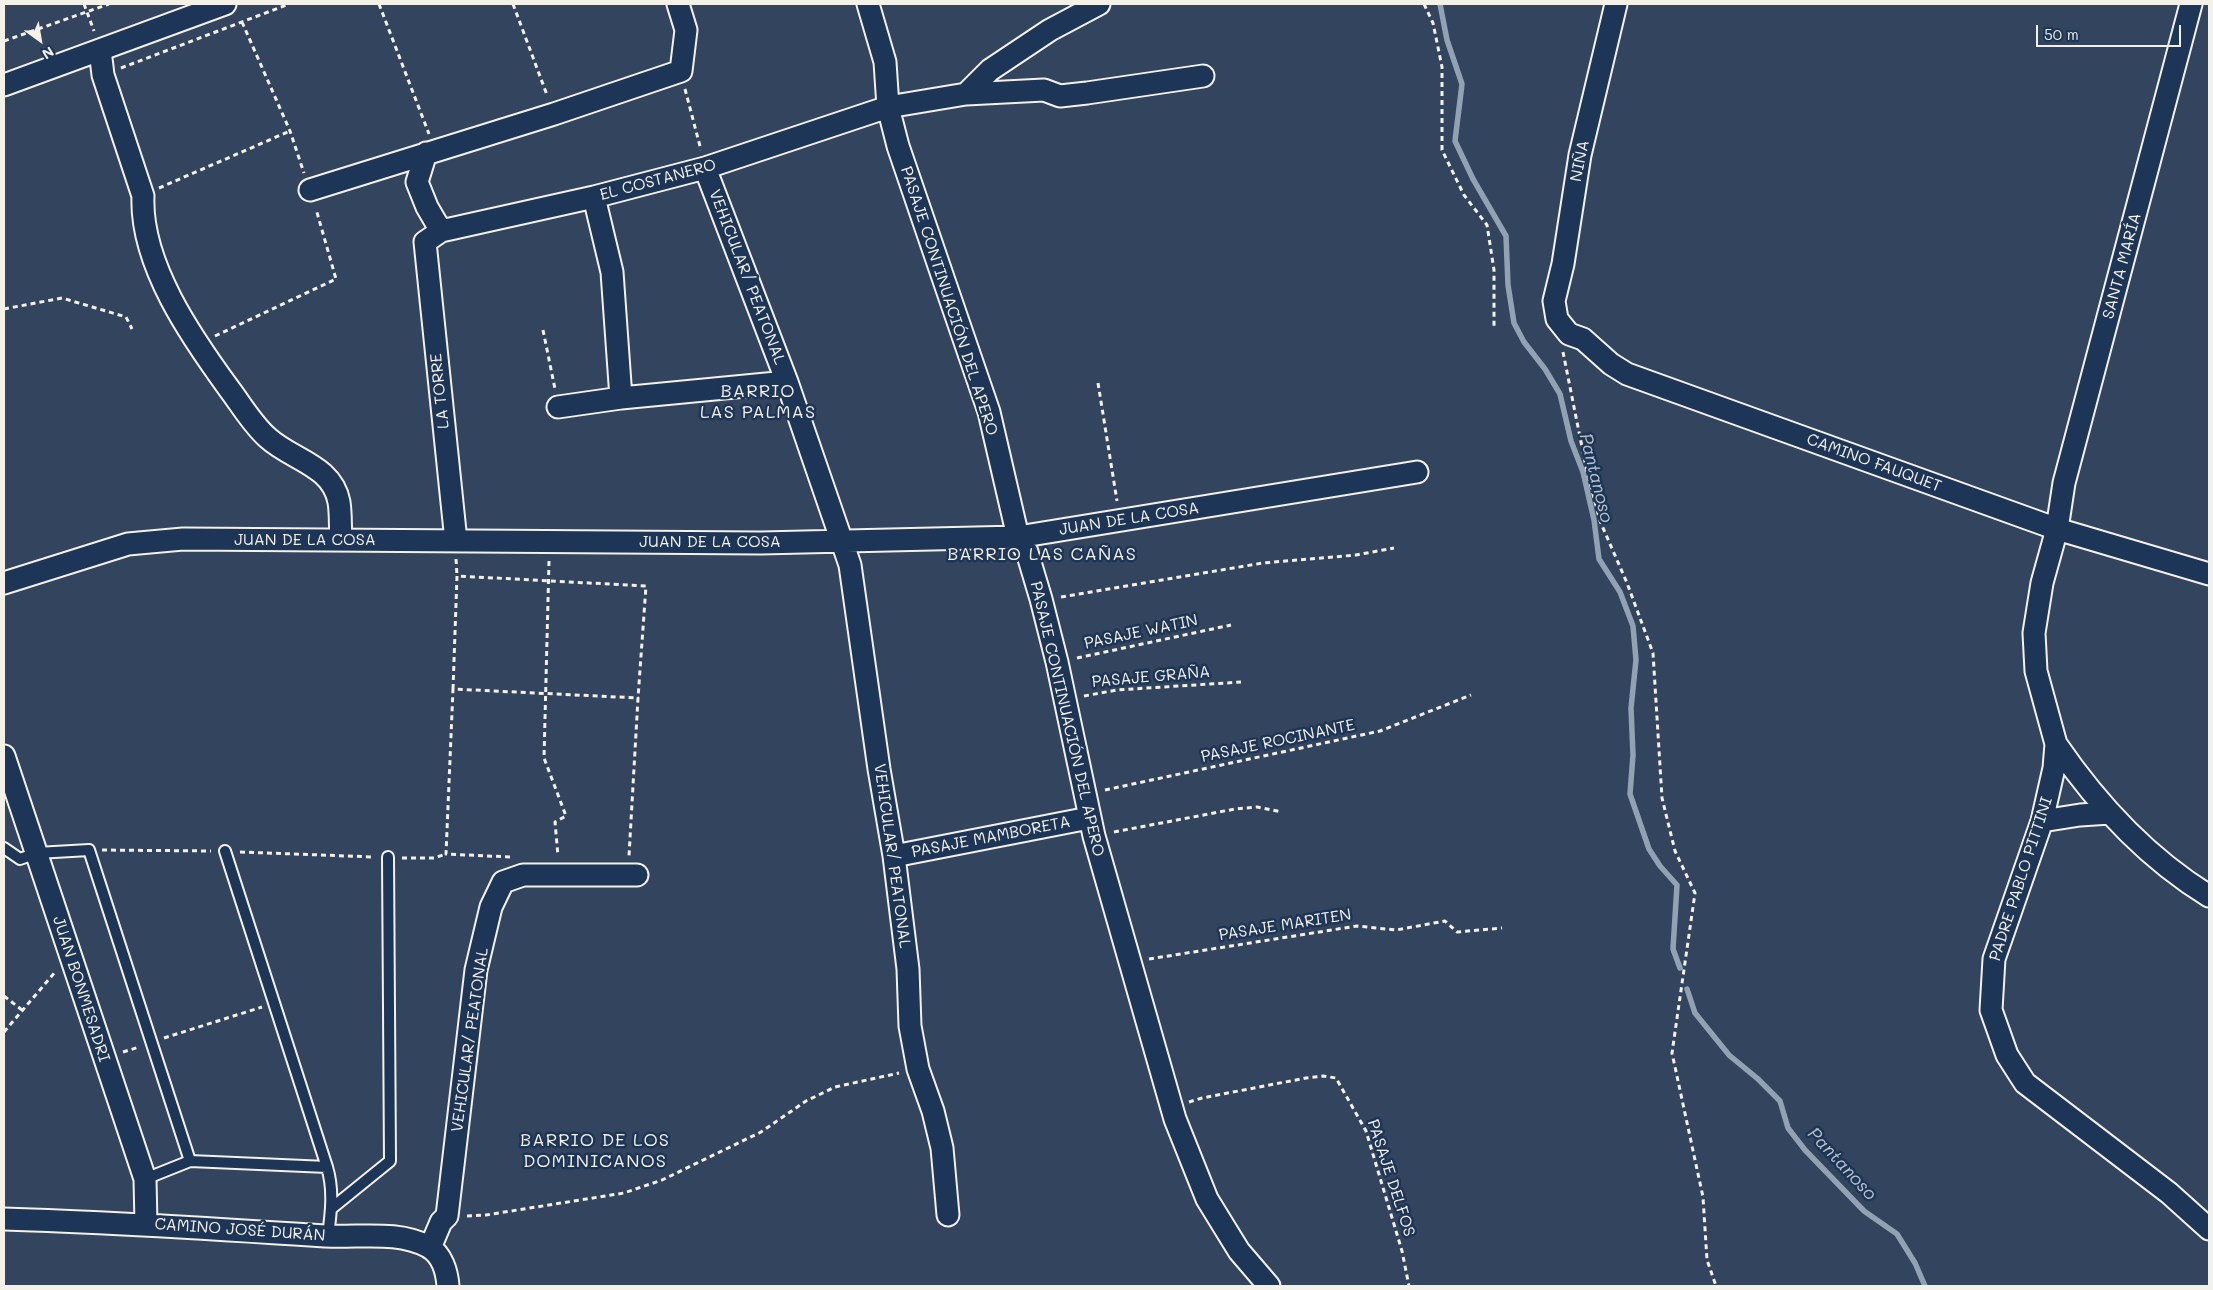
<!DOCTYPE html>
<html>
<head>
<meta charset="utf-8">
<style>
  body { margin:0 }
  #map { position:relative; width:2213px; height:1290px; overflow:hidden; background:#33445e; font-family:Mali,sans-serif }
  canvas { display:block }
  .frame { position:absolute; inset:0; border:5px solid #f4f1e8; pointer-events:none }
  .north { position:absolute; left:15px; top:15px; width:50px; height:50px; -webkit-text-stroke:4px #1d3557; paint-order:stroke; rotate:148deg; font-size:14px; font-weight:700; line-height:20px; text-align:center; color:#f4f1e8 }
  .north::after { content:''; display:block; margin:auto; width:18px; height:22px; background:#f4f1e8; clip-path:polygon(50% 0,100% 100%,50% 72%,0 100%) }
  .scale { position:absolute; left:2036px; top:25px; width:145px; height:22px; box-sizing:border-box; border:2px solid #f4f1e8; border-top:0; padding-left:6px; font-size:15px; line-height:18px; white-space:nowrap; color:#f4f1e8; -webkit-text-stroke:4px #1d3557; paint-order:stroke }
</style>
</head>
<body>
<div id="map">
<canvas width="2213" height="1290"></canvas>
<div class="frame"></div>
<div class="north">N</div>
<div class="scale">50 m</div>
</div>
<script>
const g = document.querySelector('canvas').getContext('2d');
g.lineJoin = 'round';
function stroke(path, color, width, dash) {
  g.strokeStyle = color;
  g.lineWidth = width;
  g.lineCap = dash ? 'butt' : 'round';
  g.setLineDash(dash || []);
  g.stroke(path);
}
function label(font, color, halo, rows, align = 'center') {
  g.font = font + ' Mali,sans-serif';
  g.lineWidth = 5;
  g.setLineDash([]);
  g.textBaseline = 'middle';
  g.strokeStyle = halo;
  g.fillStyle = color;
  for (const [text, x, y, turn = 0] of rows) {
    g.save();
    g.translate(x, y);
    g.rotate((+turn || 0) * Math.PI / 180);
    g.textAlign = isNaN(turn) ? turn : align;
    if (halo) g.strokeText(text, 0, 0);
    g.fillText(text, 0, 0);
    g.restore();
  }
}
const stream = new Path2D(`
  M 1440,4 L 1447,40 L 1462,84 L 1455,141 L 1473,179 L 1506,236 L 1508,285 L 1514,323 L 1524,342 L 1545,369 L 1560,394 L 1571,441 L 1583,472 L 1594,520 L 1599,559 L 1620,592 L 1633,626 L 1636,660 L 1631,708 L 1633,755 L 1630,794 L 1649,849 L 1660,866 L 1677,885 L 1673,949 L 1680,968
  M 1687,989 L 1695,1013 L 1729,1055 L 1757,1078 L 1780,1101 L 1788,1128 L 1805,1150 L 1864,1211 L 1897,1234 L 1915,1263 L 1925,1286`);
const path = new Path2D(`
  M 84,4 L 94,31
  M 379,4 L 429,134
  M 513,4 L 547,95
  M 1424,4 L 1433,23 L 1442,67 L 1442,150 L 1464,195 L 1487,225 L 1494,270 L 1494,326
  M 242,22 L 290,131 L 304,173
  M 4,41 L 109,4
  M 121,68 L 289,4
  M 685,89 L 701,150
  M 159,188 L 290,131
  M 4,309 L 62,298 L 126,317 L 132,329
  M 543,330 L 555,389
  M 215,336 L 336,279 L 316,209
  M 1563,352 L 1587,472 L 1600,521 L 1627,583 L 1653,653 L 1662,798 L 1675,851 L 1695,893 L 1672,1053 L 1703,1197 L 1707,1260 L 1716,1286
  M 1098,383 L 1117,501
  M 456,559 L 457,576
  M 549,561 L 544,758 L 566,816 L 555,822 L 558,856
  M 1061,597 L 1263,563 L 1356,555 L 1394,548
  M 1077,658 L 1231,625
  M 453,689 L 457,576 L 646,586 L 638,698
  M 1084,696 L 1117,690 L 1241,682
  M 1105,790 L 1380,731 L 1471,695
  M 1114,832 L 1235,809 L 1257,807 L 1282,812
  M 102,850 L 211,851
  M 240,852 L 374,857
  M 510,857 L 446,854 L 453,689 L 638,698 L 629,856
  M 402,858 L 434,858 L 446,854
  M 1149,959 L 1357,926 L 1396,930 L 1445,921 L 1457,932 L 1502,928
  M 4,996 L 22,1010
  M 4,1032 L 56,971
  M 164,1038 L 262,1007
  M 123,1052 L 139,1047
  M 1189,1102 L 1202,1098 L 1306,1078 L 1323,1076 L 1336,1078 L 1366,1131 L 1402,1251 L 1409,1286
  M 467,1216 L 486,1215 L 624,1193 L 662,1180 L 761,1132 L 806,1101 L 835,1087 L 899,1073`);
const lane = new Path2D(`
  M 4,848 L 20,859 L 37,853 L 89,850 L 190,1161
  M 225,851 L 327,1167
  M 145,1179 L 190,1161 L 327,1167 C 334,1190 331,1213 328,1236
  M 332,1208 L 390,1161 L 388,857`);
const street = new Path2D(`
  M 868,4 L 885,62 L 888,107 L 898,146 L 989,412 L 1018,537 L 1027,552 L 1041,599 L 1057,662 L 1094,836 L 1175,1119 L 1207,1199 L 1239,1251 L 1269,1286
  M 1616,4 L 1580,155 L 1563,264 L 1554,301 L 1557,319 L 1569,334 L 1583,339 L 1611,364 L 1627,374 L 2057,529 L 2209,574
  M 2191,4 L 2064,483 L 2057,529 L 2042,583 L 2034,633 L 2036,671 L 2056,744 L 2054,768 L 2042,821 L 1994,959 L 1991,1010 L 2007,1055 L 2025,1083 L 2169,1193 L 2209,1229
  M 100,50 L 103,75 L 143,196 C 140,264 192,338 230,390 C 242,406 253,425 268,438 C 292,460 332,465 339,502 C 341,514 340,528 341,540
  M 4,85 L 225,4
  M 966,94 L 990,70 L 1050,30 L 1099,4
  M 426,153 L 417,182 L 427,207 L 441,231
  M 705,168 L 787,382 L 850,565 L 879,769 L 894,856 L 908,969 L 910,1026 L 918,1069 L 933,1111 L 942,1148 L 948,1215
  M 310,190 L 554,114 L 681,71 L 686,30 L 678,4
  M 594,197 L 612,272 L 621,398
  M 558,407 L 621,398 L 787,382
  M 456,541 L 425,242 L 441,231 L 594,197 L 705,168 L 888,107 L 966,94 L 1044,90 L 1060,96 L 1087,93 L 1203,76
  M 4,583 L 128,544 L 183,539 L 761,543 L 1018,537 L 1417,472
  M 2056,744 C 2097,804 2147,858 2209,896
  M 4,756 L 145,1179 L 146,1224
  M 2042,821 L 2080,815 L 2110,813
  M 894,856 L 1089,818
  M 4,1219 C 111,1222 218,1229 325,1236 C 359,1238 398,1230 429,1247 C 442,1255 447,1272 448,1286
  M 430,1248 L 441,1222 L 447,1216 L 476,970 L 491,907 L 503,882 L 523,875 L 637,875`);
const streetNames = [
  ["NIÑA",1580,161,-79],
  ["EL COSTANERO",658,180,-15],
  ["SANTA MARÍA",2122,266,-75],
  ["VEHICULAR/ PEATONAL",747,277,69],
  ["PASAJE CONTINUACIÓN DEL APERO",949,301,72],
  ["LA TORRE",440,391,-96],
  ["CAMINO FAUQUET",1874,463,20],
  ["JUAN DE LA COSA",1129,519,-9],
  ["JUAN DE LA COSA",305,540],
  ["JUAN DE LA COSA",710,542],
  ["PASAJE WATIN",1141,632,-12],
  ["PASAJE GRAÑA",1151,677,-5],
  ["PASAJE CONTINUACIÓN DEL APERO",1067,719,77],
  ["PASAJE ROCINANTE",1278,741,-12],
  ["PASAJE MAMBORETA",991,837,-11],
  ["VEHICULAR/ PEATONAL",892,856,82],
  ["PADRE PABLO PITTINI",2021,879,-72],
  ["PASAJE MARITEN",1285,925,-9],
  ["JUAN BONMESADRI",81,989,72],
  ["VEHICULAR/ PEATONAL",470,1040,-82],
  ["PASAJE DELFOS",1391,1178,72],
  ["CAMINO JOSÉ DURÁN",240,1230,4]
];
const neighbourhoodNames = [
  ["BARRIO",758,391],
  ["LAS PALMAS",758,412],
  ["BARRIO LAS CAÑAS",1042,554],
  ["BARRIO DE LOS",595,1140],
  ["DOMINICANOS",595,1161]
];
const waterNames = [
  ["Pantanoso",1596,478,76],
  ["Pantanoso",1842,1164,47]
];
stroke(stream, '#91a2b3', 5.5);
stroke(lane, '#f4f1e8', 14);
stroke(street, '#f4f1e8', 25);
stroke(path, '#f4f1e8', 3, [5, 4]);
stroke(lane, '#1d3557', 10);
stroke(street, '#1d3557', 21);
label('16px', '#f4f1e8', '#1d3557', streetNames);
g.letterSpacing = '1px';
label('18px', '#f4f1e8', '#1d3557', neighbourhoodNames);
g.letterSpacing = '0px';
label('italic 18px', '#bac3c9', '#1d3557', waterNames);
</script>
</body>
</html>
